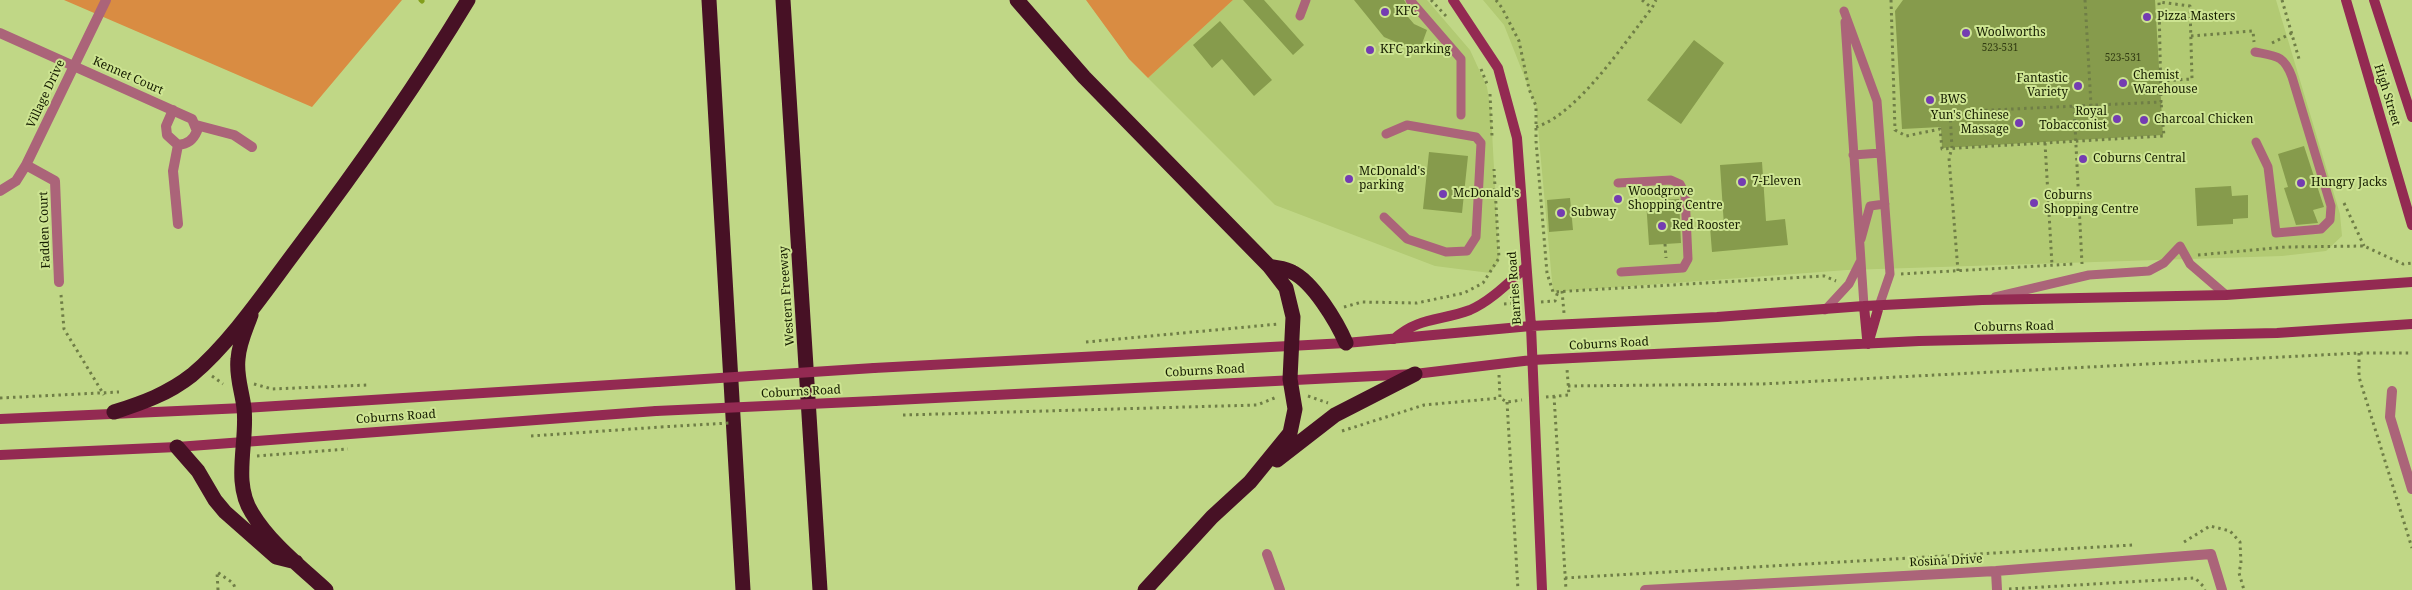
<!DOCTYPE html>
<html>
<head>
<meta charset="utf-8">
<style>
  body { margin:0 }
  canvas { display:block; background:#c0d786 }
</style>
</head>
<body>
<canvas width="2412" height="590"></canvas>
<script>
const g = document.querySelector('canvas').getContext('2d');
g.lineJoin = 'round';
function fill(path, color) {
  g.fillStyle = color;
  g.fill(path, 'evenodd');
}
function stroke(path, color, width, dash) {
  g.strokeStyle = color;
  g.lineWidth = width;
  g.lineCap = dash ? 'butt' : 'round';
  g.setLineDash(dash || []);
  g.stroke(path);
}
function label(font, color, halo, rows, align = 'center') {
  g.font = font + ' "Noto Serif",serif';
  g.lineWidth = 4;
  g.setLineDash([]);
  g.textBaseline = 'middle';
  g.strokeStyle = halo;
  g.fillStyle = color;
  for (const [text, x, y, turn = 0] of rows) {
    g.save();
    g.translate(x, y);
    g.rotate((+turn || 0) * Math.PI / 180);
    g.textAlign = isNaN(turn) ? turn : align;
    if (halo) g.strokeText(text, 0, 0);
    g.fillText(text, 0, 0);
    g.restore();
  }
}
const built = new Path2D(`
  M 1233,0 L 1427,0 L 1470,50 L 1487,87 L 1491,112 L 1499,262 L 1490,273 L 1435,266 L 1275,205 L 1148,78 Z
  M 1483,0 L 2276,0 L 2340,214 L 2342,236 L 2326,251 L 2282,256 L 1847,270 L 1553,292 L 1536,106 L 1504,25 Z`);
const green = new Path2D(`
  M 64,0 L 402,0 L 312,107 Z
  M 1086,0 L 1233,0 L 1148,78 L 1129,59 Z`);
const stream = new Path2D(`
  M 421,0 L 422,1`);
const building = new Path2D(`
  M 1243,0 L 1264,0 L 1304,45 L 1293,55 Z
  M 1354,0 L 1404,0 L 1408,7 L 1403,11 L 1414,24 L 1427,30 L 1419,52 L 1384,37 Z
  M 1903,0 L 2155,0 L 2163,135 L 1942,148 L 1941,127 L 1902,129 L 1895,11 Z
  M 1220,21 L 1272,80 L 1254,96 L 1222,59 L 1212,68 L 1193,45 Z
  M 1694,40 L 1724,63 L 1681,124 L 1647,100 Z
  M 2304,146 L 2324,207 L 2313,210 L 2318,223 L 2296,225 L 2284,188 L 2288,187 L 2278,154 Z
  M 1429,152 L 1468,156 L 1462,213 L 1423,209 Z
  M 1762,162 L 1766,221 L 1785,219 L 1788,245 L 1712,252 L 1710,227 L 1724,226 L 1720,165 Z
  M 2231,186 L 2232,196 L 2248,195 L 2248,218 L 2233,219 L 2233,224 L 2197,226 L 2195,188 Z
  M 1570,198 L 1573,230 L 1549,232 L 1547,200 Z
  M 1679,199 L 1681,243 L 1649,245 L 1646,201 Z`);
const path = new Path2D(`
  M 1431,0 L 1446,16
  M 1496,0 L 1502,8 L 1519,41 L 1529,89 L 1536,106 L 1536,141 L 1547,273 L 1553,292 L 1824,276 L 1836,281
  M 1642,0 L 1652,8
  M 1891,0 L 1895,130 L 1906,136 L 1940,129 L 1942,149 L 2164,136 L 2161,101
  M 2085,0 L 2091,105
  M 2282,0 L 2299,59
  M 2191,36 L 2253,31 L 2254,42
  M 2272,43 L 2292,33
  M 1481,69 L 1487,84
  M 1490,94 L 1492,136
  M 2074,106 L 2082,264
  M 1536,127 C 1578,114 1624,43 1652,8 L 1656,0
  M 2045,143 L 2052,265
  M 2344,203 L 2364,246
  M 1665,244 L 1666,258
  M 2198,255 L 2286,247 L 2364,246 L 2403,264 L 2412,263
  M 1958,271 L 1949,158 L 1952,148 L 1950,112 L 2161,102 L 2159,2 L 2190,6 L 2192,79 L 2161,81
  M 1901,274 L 2074,264
  M 1562,291 L 1564,313
  M 61,295 L 64,329 L 104,395
  M 1541,302 L 1555,301 L 1558,291
  M 1504,304 L 1517,303
  M 1344,307 L 1362,302 L 1417,303 L 1464,293 L 1483,283 L 1499,258 L 1494,169
  M 1086,342 L 1279,324
  M 2359,353 L 2359,377 L 2412,548
  M 1499,375 L 1500,398 L 1507,402 L 1522,400
  M 212,376 L 223,384
  M 254,384 L 272,389 L 367,385
  M 1568,386 L 1762,384 L 2359,353 L 2412,353
  M 1308,396 L 1328,403
  M 1554,396 L 1566,590
  M 1546,397 L 1569,395 L 1567,369
  M 0,398 L 119,392
  M 1507,402 L 1518,590
  M 903,415 L 1257,405 L 1277,397
  M 1342,431 L 1424,405 L 1500,398
  M 531,436 L 661,427
  M 257,456 L 348,449
  M 2184,542 L 2210,526 L 2230,531 L 2240,542 L 2241,563 L 2239,573 L 2244,590
  M 1565,578 L 2133,545
  M 2009,589 L 2195,578 L 2203,586 L 2205,590
  M 218,590 L 217,572 L 233,583 L 236,590`);
const lane = new Path2D(`
  M 1410,0 L 1461,59 L 1461,115
  M 1844,11 L 1877,101 L 1890,274 L 1879,306
  M 1300,16 L 1306,0
  M 1845,22 L 1864,306
  M 2255,52 C 2276,56 2284,55 2292,77 L 2331,206 L 2330,220 L 2321,229 L 2276,233 L 2268,167 L 2256,142
  M 1853,155 L 1881,153
  M 1618,183 L 1671,180 L 1680,184 L 1685,194 L 1688,259 L 1683,268 L 1621,272
  M 1384,217 L 1407,239 L 1446,252 L 1467,251 L 1476,237 L 1481,143 L 1476,137 L 1407,125 L 1386,134
  M 1861,239 L 1870,206 L 1885,204
  M 1995,297 L 2089,275 L 2149,271 L 2164,263 L 2180,246 L 2190,264 L 2226,295
  M 1825,310 L 1849,284 L 1860,262`);
const street = new Path2D(`
  M 0,33 L 192,119 L 197,131 C 193,140 188,144 178,145 L 167,135 L 166,126 L 173,110
  M 196,125 L 234,135 L 252,147
  M 178,145 L 173,171 L 178,224
  M 26,165 L 55,181 L 59,282
  M 0,191 L 16,181 L 26,165 L 106,0
  M 2392,391 L 2390,417 L 2412,489
  M 1267,554 L 1280,590
  M 1996,571 L 1997,590
  M 1645,590 L 1996,571 L 2211,554 L 2222,590`);
const secondary = new Path2D(`
  M 1453,0 L 1498,68 L 1517,138 L 1531,326 L 1542,590
  M 2346,0 L 2412,225
  M 2374,0 L 2412,117
  M 1864,306 L 1867,338
  M 1394,339 C 1418,317 1441,321 1470,310 C 1491,301 1509,282 1526,267
  M 1868,344 L 1879,306
  M 874,368 L 1346,343 L 1531,326 L 1717,317 L 1864,306 L 1982,300 L 2226,295 L 2412,282
  M 875,401 L 1415,374 L 1532,360 L 1919,341 L 2277,333 L 2412,324
  M 0,419 L 244,408 L 658,382
  M 0,455 L 177,447 L 656,411`);
const highway = new Path2D(`
  M 709,0 L 743,590
  M 783,0 L 820,590
  M 1017,0 L 1084,77 L 1269,266 L 1286,288 L 1293,317 L 1290,379 L 1295,409 L 1290,433 L 1250,482 L 1212,517 L 1145,590
  M 1269,266 C 1276,268 1286,268 1292,272 C 1313,282 1337,322 1346,343
  M 251,315 C 246,329 239,343 238,359 C 236,376 242,391 244,408 C 248,442 232,482 252,513 C 270,543 301,567 326,590
  M 114,412 C 142,403 168,394 192,375 C 230,343 264,293 294,253 C 356,171 415,88 468,0
  M 177,447 L 198,471 L 215,500 L 225,512 L 276,557 L 296,562
  M 1277,460 L 1335,415 L 1415,374`);
const pathBridge = new Path2D(`
  M 661,427 L 729,423`);
const secondaryBridge = new Path2D(`
  M 658,382 L 874,368
  M 656,411 L 875,401`);
const markers = [
  [1385,12,5,"#743cb2"],
  [2147,17,5,"#743cb2"],
  [1966,33,5,"#743cb2"],
  [1370,50,5,"#743cb2"],
  [2123,83,5,"#743cb2"],
  [2078,86,5,"#743cb2"],
  [1930,100,5,"#743cb2"],
  [2117,119,5,"#743cb2"],
  [2144,120,5,"#743cb2"],
  [2019,123,5,"#743cb2"],
  [2083,159,5,"#743cb2"],
  [1349,179,5,"#743cb2"],
  [1742,182,5,"#743cb2"],
  [2301,183,5,"#743cb2"],
  [1443,194,5,"#743cb2"],
  [1618,199,5,"#743cb2"],
  [2034,203,5,"#743cb2"],
  [1561,213,5,"#743cb2"],
  [1662,226,5,"#743cb2"]
];
const numberNames = [
  ["523-531",2000,48],
  ["523-531",2123,58]
];
const poiNames = [
  ["KFC",1395,12],
  ["Pizza Masters",2157,17],
  ["Woolworths",1976,33],
  ["KFC parking",1380,50],
  ["Chemist",2133,76],
  ["Warehouse",2133,90],
  ["Fantastic",2068,79,"right"],
  ["Variety",2068,93,"right"],
  ["BWS",1940,100],
  ["Royal",2107,112,"right"],
  ["Tobacconist",2107,126,"right"],
  ["Yun's Chinese",2009,116,"right"],
  ["Massage",2009,130,"right"],
  ["Charcoal Chicken",2154,120],
  ["Coburns Central",2093,159],
  ["McDonald's",1359,172],
  ["parking",1359,186],
  ["7-Eleven",1752,182],
  ["Hungry Jacks",2311,183],
  ["Woodgrove",1628,192],
  ["Shopping Centre",1628,206],
  ["McDonald's",1453,194],
  ["Coburns",2044,196],
  ["Shopping Centre",2044,210],
  ["Subway",1571,213],
  ["Red Rooster",1672,226]
];
const streetNames = [
  ["Kennet Court",128,76,24],
  ["Village Drive",46,94,-65],
  ["High Street",2387,95,73],
  ["Fadden Court",45,230,-92],
  ["Barries Road",1515,288,-94],
  ["Western Freeway",787,296,-94],
  ["Coburns Road",2014,327,-1],
  ["Coburns Road",1609,344,-3],
  ["Coburns Road",1205,371,-3],
  ["Coburns Road",801,392,-3],
  ["Coburns Road",396,417,-4],
  ["Rosina Drive",1946,561,-3]
];
fill(built, '#b2ca73');
fill(green, '#d98c42');
stroke(stream, '#839f1c', 5);
fill(building, '#869b4c');
stroke(path, '#6f7e46', 3, [2.5, 4]);
stroke(lane, '#ab6479', 9);
stroke(street, '#ab6479', 10);
stroke(secondary, '#932a52', 10);
stroke(highway, '#471125', 15);
stroke(pathBridge, '#6f7e46', 3, [2.5, 4]);
stroke(secondaryBridge, '#932a52', 10);
for (const [x, y, r, color] of markers) {
  const dot = new Path2D();
  dot.arc(x, y, r, 0, 2 * Math.PI);
  g.fillStyle = color;
  g.fill(dot);
  stroke(dot, '#cde492', 2);
}
label('10px', '#323c13', null, numberNames);
label('12px', '#161d00', '#cde492', poiNames, 'left');
label('12px', '#161d00', '#cde492', streetNames);
</script>
</body>
</html>
